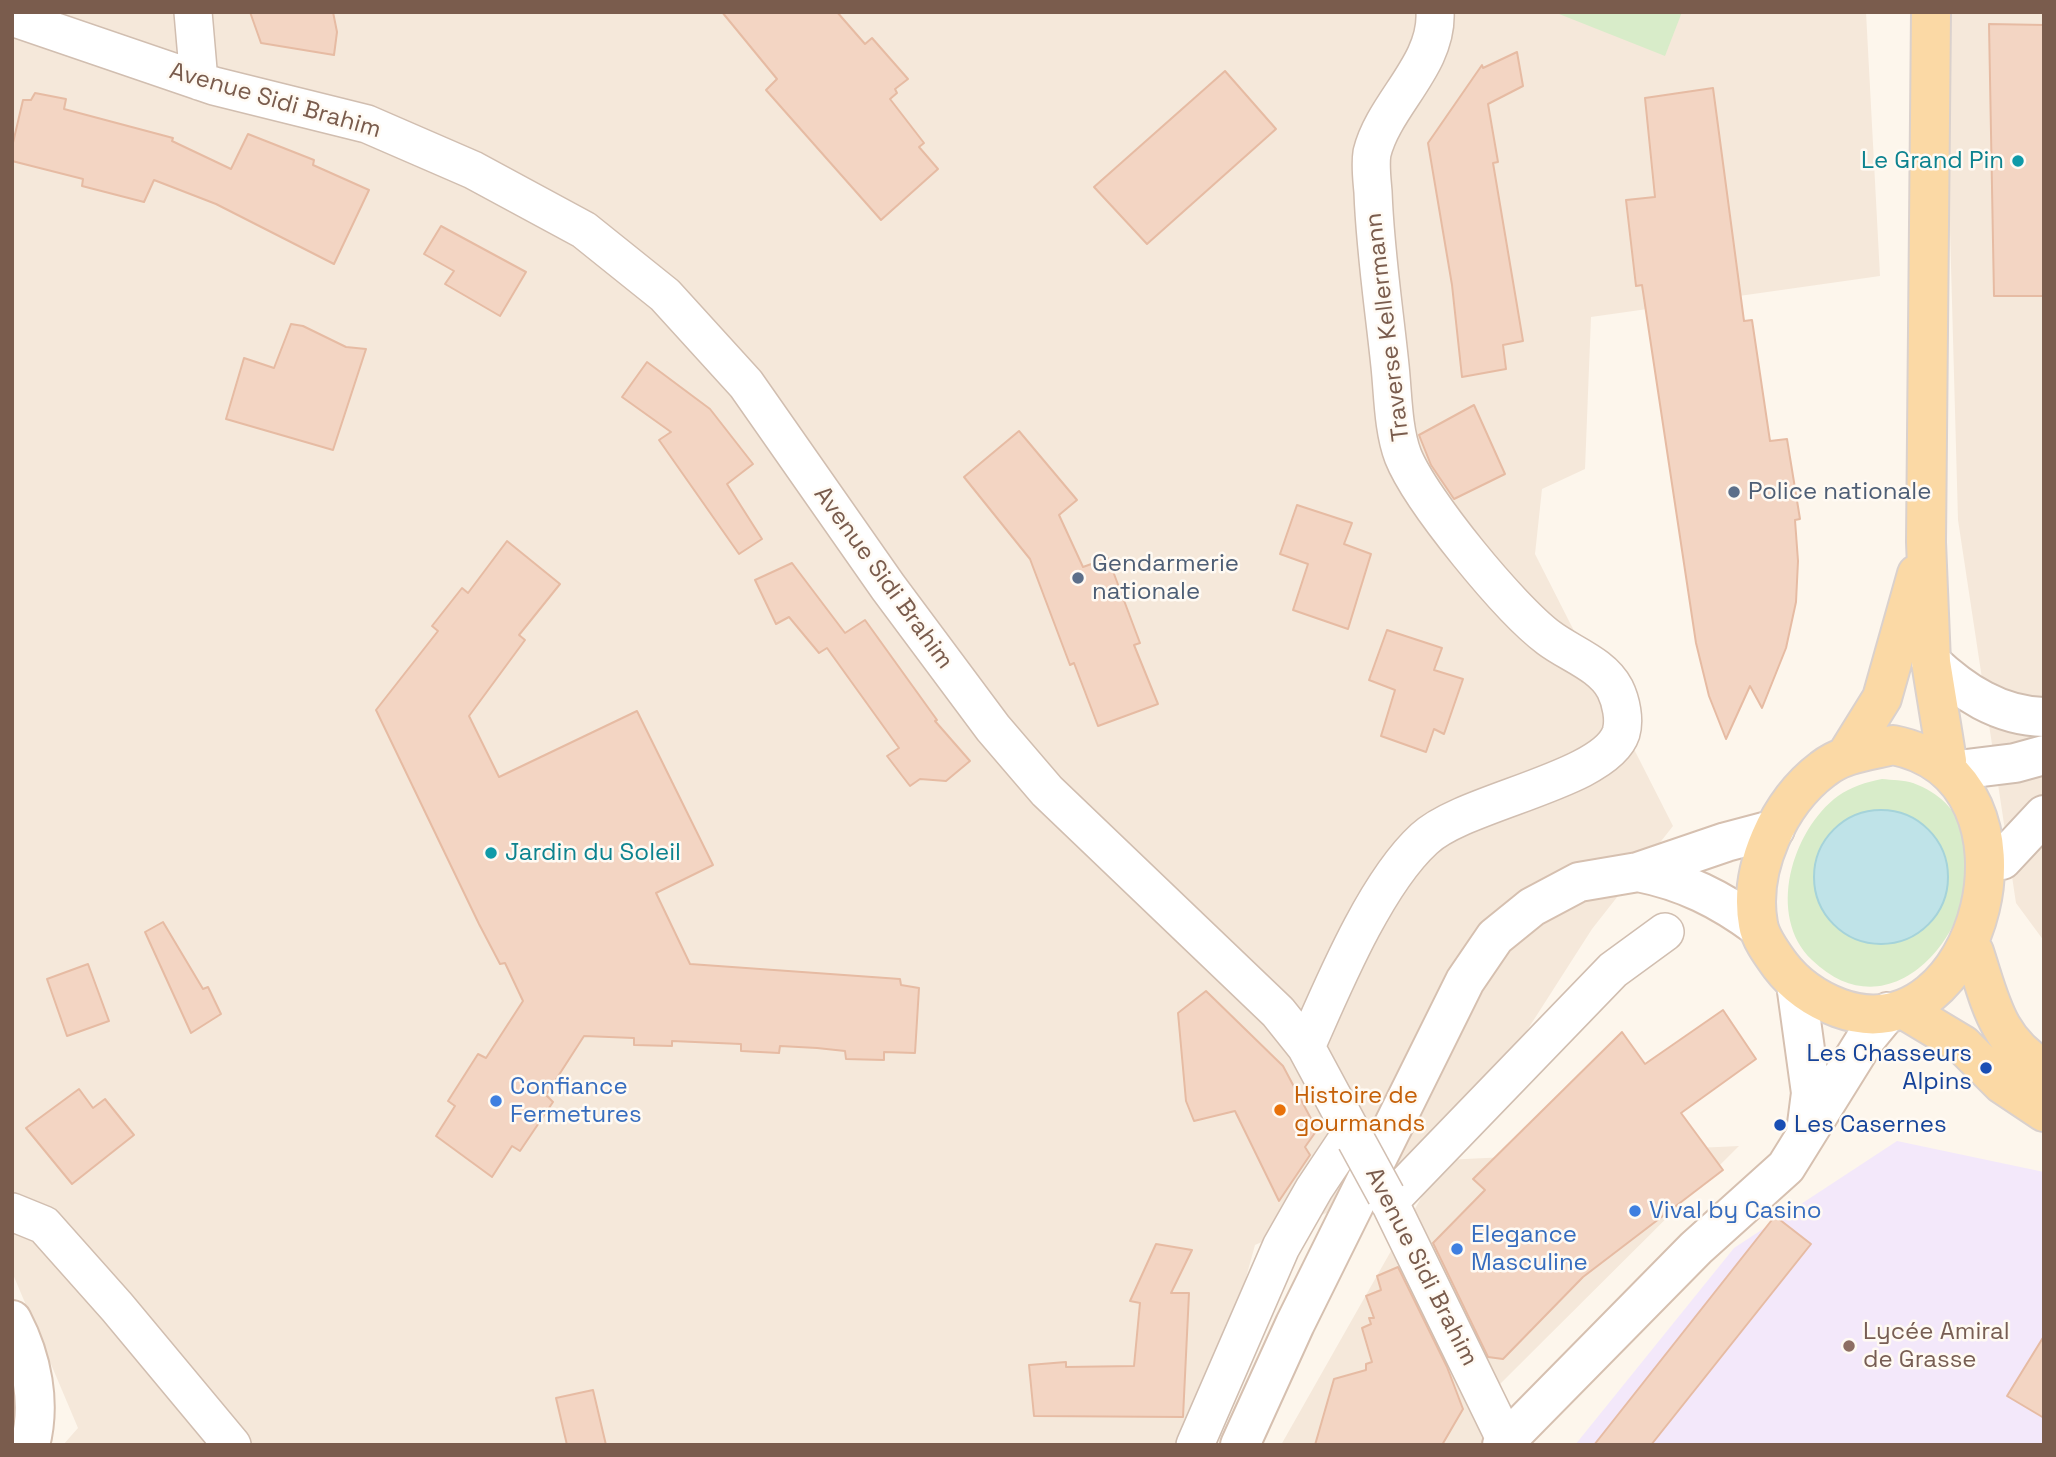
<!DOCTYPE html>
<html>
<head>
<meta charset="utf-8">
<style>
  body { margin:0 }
  #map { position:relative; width:2056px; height:1457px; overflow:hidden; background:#fdf6ec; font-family:"Space Grotesk",sans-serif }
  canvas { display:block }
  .frame { position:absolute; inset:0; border:14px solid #7a5c4d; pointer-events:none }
</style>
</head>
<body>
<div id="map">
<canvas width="2056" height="1457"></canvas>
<div class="frame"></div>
</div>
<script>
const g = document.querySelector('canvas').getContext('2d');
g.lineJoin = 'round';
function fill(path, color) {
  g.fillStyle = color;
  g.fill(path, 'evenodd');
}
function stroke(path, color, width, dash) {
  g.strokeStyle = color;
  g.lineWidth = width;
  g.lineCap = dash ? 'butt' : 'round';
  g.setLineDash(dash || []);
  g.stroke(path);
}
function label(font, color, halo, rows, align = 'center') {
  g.font = font + ' "Space Grotesk",sans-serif';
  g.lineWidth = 5;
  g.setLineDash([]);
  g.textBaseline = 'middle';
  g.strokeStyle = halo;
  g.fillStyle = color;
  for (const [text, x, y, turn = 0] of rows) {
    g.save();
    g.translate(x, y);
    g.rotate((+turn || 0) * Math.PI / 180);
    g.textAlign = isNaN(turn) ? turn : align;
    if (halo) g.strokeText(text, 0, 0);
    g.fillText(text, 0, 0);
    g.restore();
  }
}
const residential = new Path2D(`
  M 12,12 L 1866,12 L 1880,276 L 1591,317 L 1585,469 L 1542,489 L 1535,554 L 1673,826 L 1592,929 L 1444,1160 L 1739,1146 L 1497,1387 L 1498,1445 L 1281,1445 L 1442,1161 L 1255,1245 L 1200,1445 L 63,1445 L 78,1428 L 12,1272 Z
  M 1944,12 L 2044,12 L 2044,941 L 2016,903 L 1958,520 Z`);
const education = new Path2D(`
  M 1897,1141 L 2044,1172 L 2044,1445 L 1575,1445 L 1734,1248 Z`);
const green = new Path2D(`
  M 1554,12 L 1682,12 L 1665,56 Z
  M 1882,779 C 1892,780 1904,780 1913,783 C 2043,830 1920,1065 1812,960 C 1766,916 1792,830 1838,796 C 1851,787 1866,782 1882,779 Z`);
const water = new Path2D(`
  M1814 877a67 67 0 1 1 134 0a67 67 0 1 1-134 0Z`);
const building = new Path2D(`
  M 250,12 L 333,12 L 337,32 L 334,55 L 261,43 Z
  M 722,12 L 837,12 L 865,44 L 872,38 L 908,79 L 895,89 L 897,93 L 890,99 L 924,143 L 919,147 L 938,169 L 881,220 L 766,90 L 777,79 Z
  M 1989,24 L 2044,25 L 2044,296 L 1994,296 Z
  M 1517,52 L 1523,86 L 1488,104 L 1498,162 L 1493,163 L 1523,341 L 1503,345 L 1506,369 L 1462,377 L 1452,285 L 1428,143 L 1482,65 L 1483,68 Z
  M 1225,71 L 1276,129 L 1147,244 L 1094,187 Z
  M 1713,88 L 1744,321 L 1752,320 L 1770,441 L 1787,439 L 1800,519 L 1795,520 L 1798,561 L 1796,602 L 1786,648 L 1762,708 L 1750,686 L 1726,739 L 1709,696 L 1696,643 L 1642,285 L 1636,286 L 1626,200 L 1655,197 L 1645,98 Z
  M 35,93 L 66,99 L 64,109 L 173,138 L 172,141 L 231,169 L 248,134 L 314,160 L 313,165 L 369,190 L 334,264 L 216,204 L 154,180 L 144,202 L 82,186 L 83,179 L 12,161 L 12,147 L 23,100 L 31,100 Z
  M 441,226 L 526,272 L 500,316 L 445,284 L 454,271 L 424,254 Z
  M 291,324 L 303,326 L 346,347 L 366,349 L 333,450 L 226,419 L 244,358 L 274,368 Z
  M 647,362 L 710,409 L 753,464 L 727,484 L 762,539 L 739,554 L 659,440 L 671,432 L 622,397 Z
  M 1474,405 L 1505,474 L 1454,499 L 1431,465 L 1419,435 Z
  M 1019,431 L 1077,500 L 1059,515 L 1083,567 L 1108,558 L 1140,643 L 1134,645 L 1158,704 L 1098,726 L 1074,663 L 1070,665 L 1030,559 L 964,477 Z
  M 1297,505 L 1352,523 L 1344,544 L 1371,554 L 1348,629 L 1293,610 L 1308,564 L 1280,554 Z
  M 507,541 L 560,584 L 519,635 L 525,640 L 469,716 L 499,777 L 637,711 L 713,865 L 656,893 L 690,964 L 900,979 L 901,985 L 919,988 L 915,1053 L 884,1052 L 884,1060 L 846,1059 L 845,1051 L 817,1048 L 780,1046 L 779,1053 L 741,1051 L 741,1044 L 672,1041 L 672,1046 L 634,1045 L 634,1038 L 584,1036 L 546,1095 L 553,1102 L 520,1151 L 512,1146 L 492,1177 L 436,1136 L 455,1106 L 448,1101 L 478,1054 L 486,1058 L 523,1001 L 505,963 L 500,964 L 479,924 L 376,710 L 438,631 L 432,626 L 462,588 L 468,593 Z
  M 792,563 L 845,633 L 865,620 L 937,720 L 935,721 L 970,761 L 946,781 L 920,779 L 910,786 L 887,756 L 899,748 L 827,648 L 819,653 L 789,617 L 776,624 L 755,580 Z
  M 1387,630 L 1442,648 L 1434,670 L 1463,679 L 1444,734 L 1434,729 L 1426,752 L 1381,736 L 1395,690 L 1369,680 Z
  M 163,922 L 203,989 L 208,987 L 221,1014 L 191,1033 L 145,932 Z
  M 88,964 L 109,1021 L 67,1036 L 47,979 Z
  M 1206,991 L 1283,1066 L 1317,1130 L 1305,1147 L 1310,1155 L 1279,1201 L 1235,1111 L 1194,1121 L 1186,1101 L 1178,1013 Z
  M 1723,1010 L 1756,1059 L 1681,1113 L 1723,1170 L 1583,1277 L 1503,1359 L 1488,1357 L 1433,1243 L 1485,1190 L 1473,1179 L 1622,1032 L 1645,1064 Z
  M 79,1089 L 93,1108 L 105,1099 L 134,1135 L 72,1184 L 26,1128 Z
  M 1775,1216 L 1811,1244 L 1651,1445 L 1594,1445 Z
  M 1156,1244 L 1192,1250 L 1171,1293 L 1189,1293 L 1183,1417 L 1034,1416 L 1029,1365 L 1066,1362 L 1066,1367 L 1134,1366 L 1140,1303 L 1130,1301 Z
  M 1398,1267 L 1447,1367 L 1463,1409 L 1442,1445 L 1315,1445 L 1334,1379 L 1366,1370 L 1366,1364 L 1372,1362 L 1362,1328 L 1371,1324 L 1369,1318 L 1374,1318 L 1366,1296 L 1381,1290 L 1377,1276 Z
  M 2044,1336 L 2044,1418 L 2007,1396 Z
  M 593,1390 L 606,1445 L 567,1445 L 556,1398 Z`);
const minor = new Path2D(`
  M 193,12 L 199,81
  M 12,17 L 214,86 L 367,124 L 473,170 L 584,230 L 665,295 L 746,384 L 888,587 L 993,728 L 1047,791 L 1278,1012 L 1306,1047 L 1356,1140
  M 1306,1047 C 1333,986 1375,884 1424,839 C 1464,801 1605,781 1621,733 C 1625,720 1621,701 1615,689 C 1602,664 1570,654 1549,638 C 1510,609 1421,501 1403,456 C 1393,430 1393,394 1390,366 C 1384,308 1375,250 1373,192 C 1372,180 1370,165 1372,153 C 1384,104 1438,65 1435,12
  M 1386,1195 L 1508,1445
  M 1389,1202 L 1613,970 L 1665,932
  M 12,1212 L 44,1225 L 117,1307 L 232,1445
  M 1195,1445 L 1281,1247 L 1314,1189 L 1352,1132`);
const tertiary = new Path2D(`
  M 1931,662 C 1963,692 1999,716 2044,717
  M 1958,770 L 2015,763 L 2044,755
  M 2002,860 L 2044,815`);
const secondary = new Path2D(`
  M 1638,872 C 1684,881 1720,899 1758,927
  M 1796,984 L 1811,1093 L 1806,1132
  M 12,1320 C 32,1358 41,1403 30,1445
  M 1240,1445 L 1295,1324 L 1465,981 L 1495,937 L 1532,907 L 1579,882 L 1638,872 L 1726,842 L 1775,829
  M 1502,1445 L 1696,1248 L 1786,1167 L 1865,1040 L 1888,1012`);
const primary = new Path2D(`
  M 1931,12 L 1926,542 L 1931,662 L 1947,761
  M 1893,745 C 2056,777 1980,1060 1839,1008 C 1815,999 1796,986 1780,965 C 1772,954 1760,938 1758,924 C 1748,869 1779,802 1823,769 C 1843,753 1869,751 1893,745 Z
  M 1846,756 L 1882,698 L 1917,574
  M 1974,952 C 1990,1000 1996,1041 2044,1069
  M 1903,1009 L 1963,1045 L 2002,1084 L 2044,1112`);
const minorBridge = new Path2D(`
  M 1356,1140 L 1386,1195`);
const markers = [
  [2018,161,7,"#0f9aa8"],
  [1734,492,7,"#5c6f8a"],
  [1078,578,7,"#5c6f8a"],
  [491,853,7,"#0f9aa8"],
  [1986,1068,7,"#1a4fb4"],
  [496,1101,7,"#3f7fe0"],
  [1280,1110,7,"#e8710a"],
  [1780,1125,7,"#1a4fb4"],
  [1635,1211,7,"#3f7fe0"],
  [1457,1249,7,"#3f7fe0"],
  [1849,1346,7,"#8d6e63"]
];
const streetNames = [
  ["Avenue Sidi Brahim",275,101,16],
  ["Traverse Kellermann",1388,327,-97],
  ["Avenue Sidi Brahim",883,578,54],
  ["Avenue Sidi Brahim",1421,1267,63]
];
const cultureNames = [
  ["Le Grand Pin",2004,161],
  ["Jardin du Soleil",505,853,"left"]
];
const serviceNames = [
  ["Police nationale",1748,492],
  ["Gendarmerie",1092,564],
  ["nationale",1092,592]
];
const transitNames = [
  ["Les Chasseurs",1972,1054],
  ["Alpins",1972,1082],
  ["Les Casernes",1794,1125,"left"]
];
const shopNames = [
  ["Confiance",510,1087],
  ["Fermetures",510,1115],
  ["Vival by Casino",1649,1211],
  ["Elegance",1471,1235],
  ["Masculine",1471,1263]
];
const foodNames = [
  ["Histoire de",1294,1096],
  ["gourmands",1294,1124]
];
const educationNames = [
  ["Lycée Amiral",1863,1332],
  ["de Grasse",1863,1360]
];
fill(residential, '#f5e8da');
fill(education, '#f3e8fa');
fill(green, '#d8ecc9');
fill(water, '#bfe3e8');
stroke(water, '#a5d3da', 2);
fill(building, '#f3d5c3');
stroke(building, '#e6bba3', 2);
stroke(minor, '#d1beb0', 40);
stroke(tertiary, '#d1beb0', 42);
stroke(secondary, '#d6c0b0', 42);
stroke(primary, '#dad1cd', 42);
stroke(minor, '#fff', 37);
stroke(tertiary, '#fff', 38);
stroke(secondary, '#fff', 38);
stroke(primary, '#fbd9a5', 38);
stroke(minorBridge, '#d1beb0', 40, []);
stroke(minorBridge, '#fff', 37);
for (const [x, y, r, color] of markers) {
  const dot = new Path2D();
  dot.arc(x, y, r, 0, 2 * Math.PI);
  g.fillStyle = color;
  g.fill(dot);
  stroke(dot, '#fffaf3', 2.5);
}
label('24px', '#7a5c4d', '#fffaf3', streetNames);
label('24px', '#0d838f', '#fffaf3', cultureNames, 'right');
label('24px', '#4e5e75', '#fffaf3', serviceNames, 'left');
label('24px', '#164399', '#fffaf3', transitNames, 'right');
label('24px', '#366cbe', '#fffaf3', shopNames, 'left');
label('24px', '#c56008', '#fffaf3', foodNames, 'left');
label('24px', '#785e54', '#fffaf3', educationNames, 'left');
</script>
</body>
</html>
